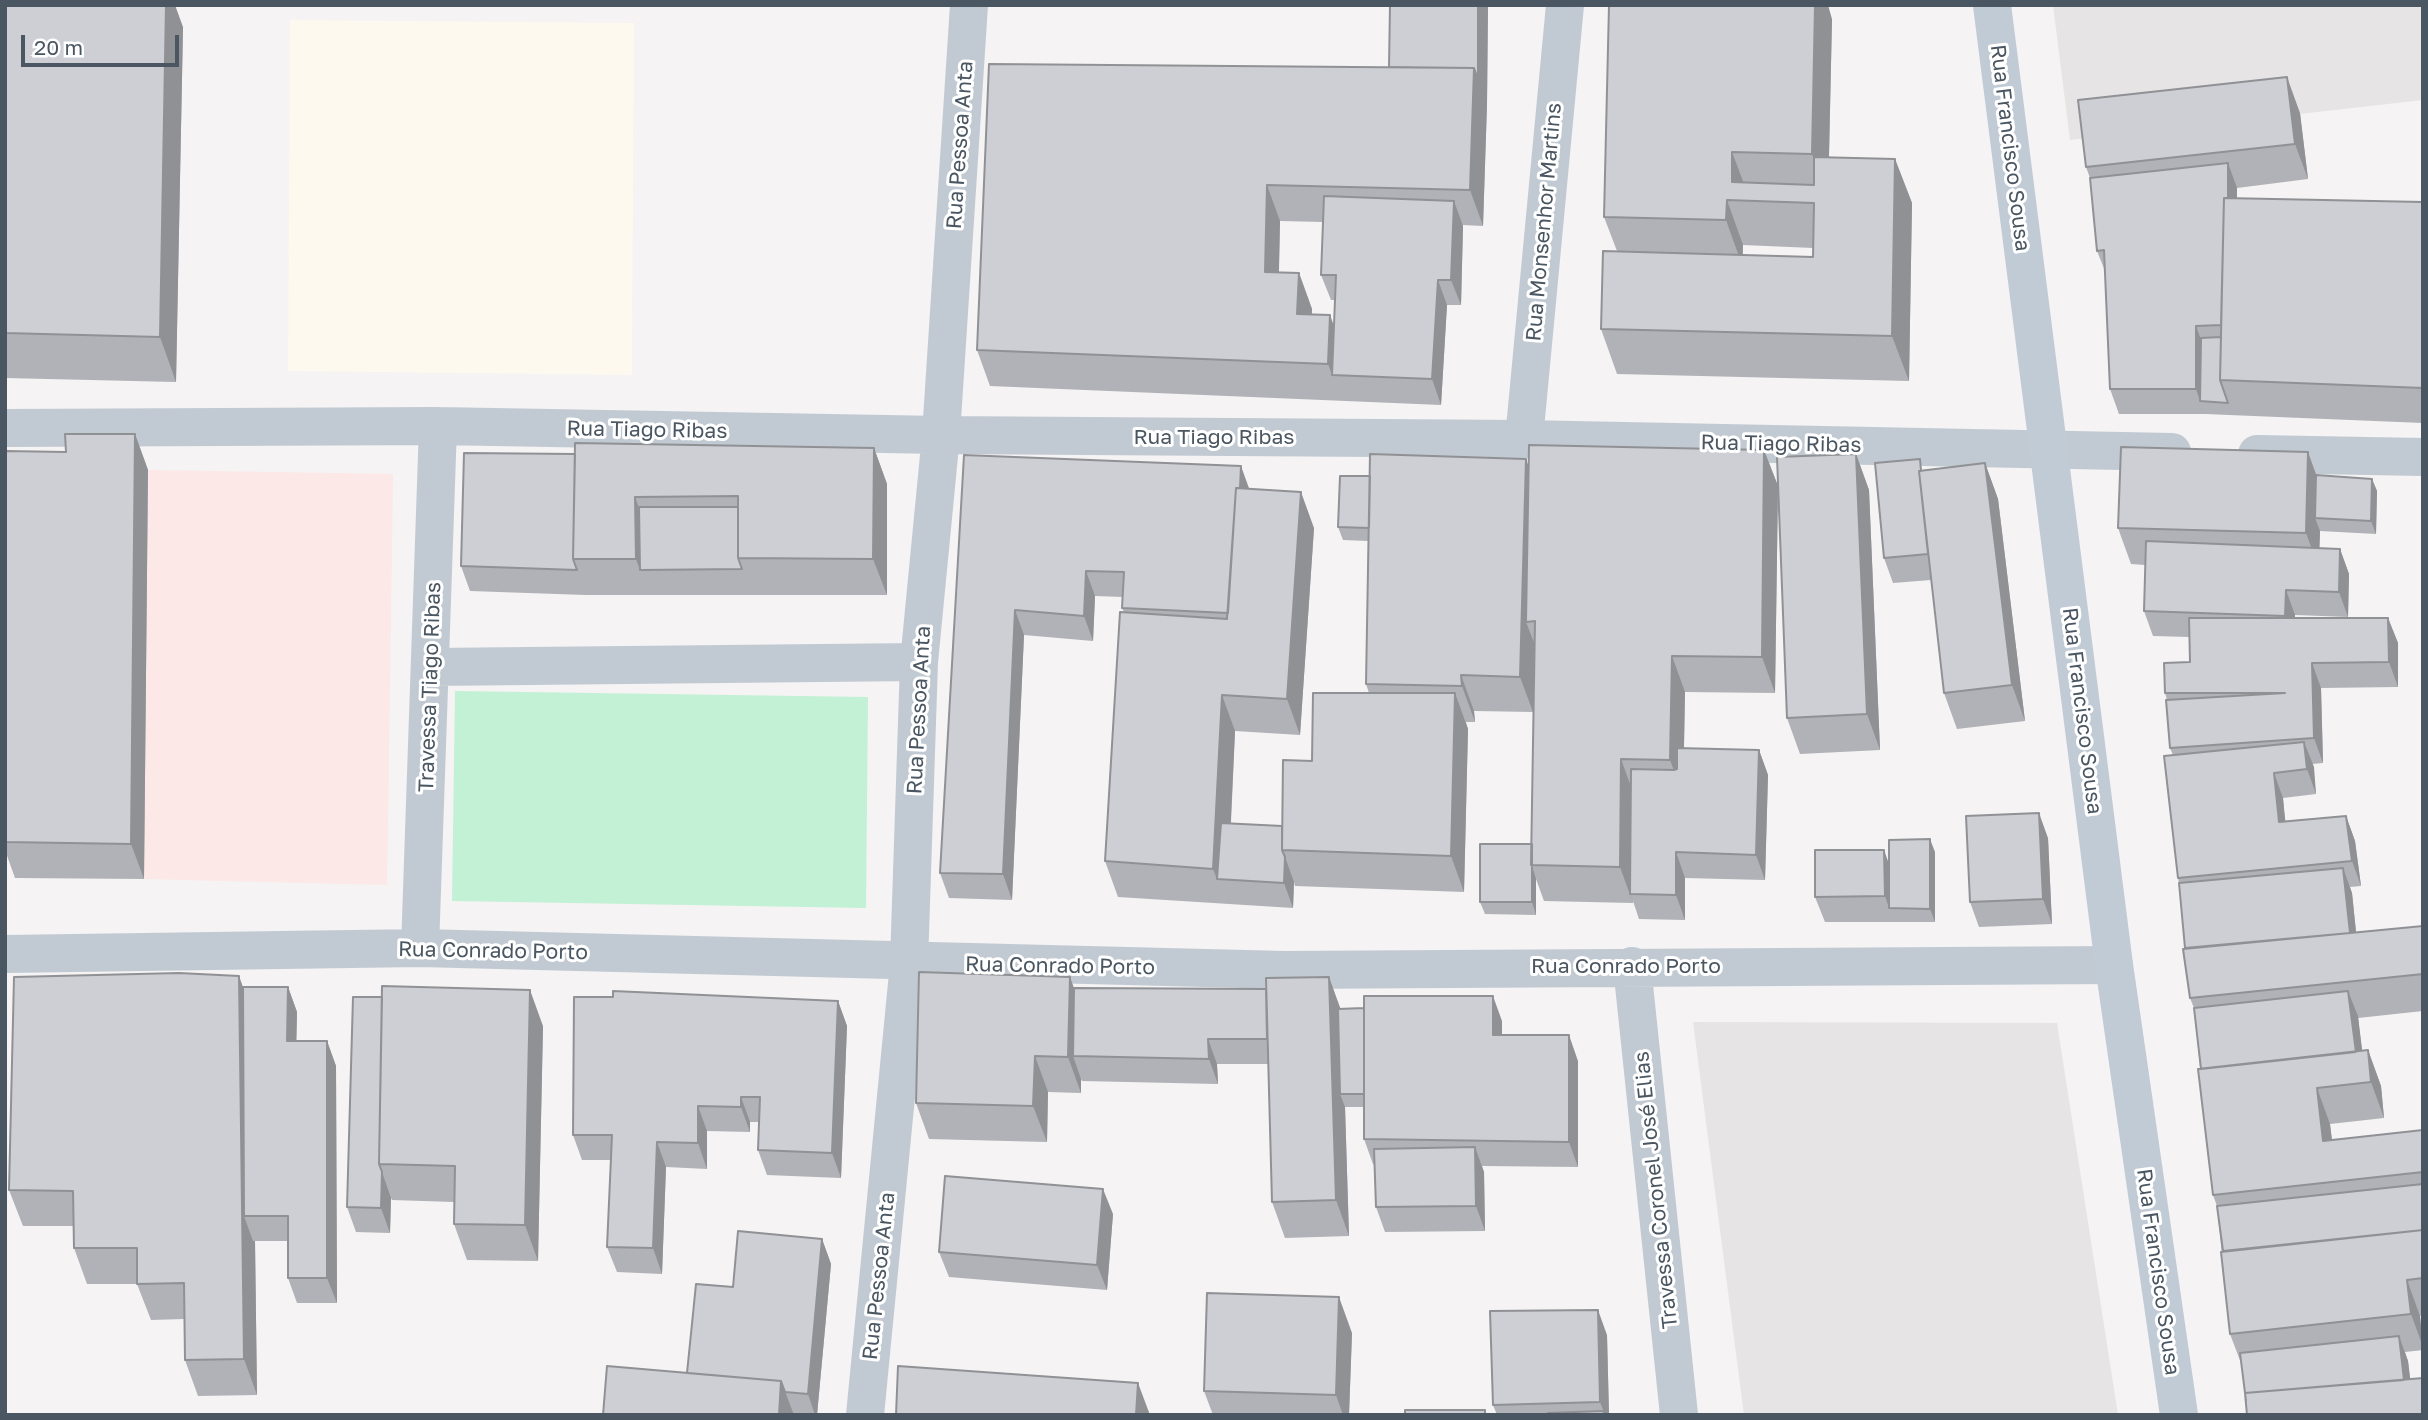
<!DOCTYPE html>
<html>
<head>
<meta charset="utf-8">
<style>
  body { margin:0 }
  #map { position:relative; width:2428px; height:1420px; overflow:hidden; background:#f5f3f3; font-family:"Golos Text",sans-serif }
  canvas { display:block }
  .frame { position:absolute; inset:0; border:7px solid #4a5661; pointer-events:none }
  .scale { position:absolute; left:21px; top:35px; width:158px; height:32px; box-sizing:border-box; border:4px solid #4a5661; border-top:0; padding-left:9px; font-size:21px; line-height:24px; white-space:nowrap; color:#4a5661; -webkit-text-stroke:5px #fff; paint-order:stroke }
</style>
</head>
<body>
<div id="map">
<canvas width="2428" height="1420"></canvas>
<div class="frame"></div>
<div class="scale">20 m</div>
</div>
<script>
const g = document.querySelector('canvas').getContext('2d');
g.lineJoin = 'round';
function fill(path, color) {
  g.fillStyle = color;
  g.fill(path, 'evenodd');
}
function stroke(path, color, width, dash) {
  g.strokeStyle = color;
  g.lineWidth = width;
  g.lineCap = dash ? 'butt' : 'round';
  g.setLineDash(dash || []);
  g.stroke(path);
}
function label(font, color, halo, rows, align = 'center') {
  g.font = font + ' "Golos Text",sans-serif';
  g.lineWidth = 6;
  g.setLineDash([]);
  g.textBaseline = 'middle';
  g.strokeStyle = halo;
  g.fillStyle = color;
  for (const [text, x, y, turn = 0] of rows) {
    g.save();
    g.translate(x, y);
    g.rotate((+turn || 0) * Math.PI / 180);
    g.textAlign = isNaN(turn) ? turn : align;
    if (halo) g.strokeText(text, 0, 0);
    g.fillText(text, 0, 0);
    g.restore();
  }
}
const commercial = new Path2D(`
  M 290,20 L 634,23 L 632,375 L 288,371 Z`);
const education = new Path2D(`
  M 2053,5 L 2423,5 L 2423,100 L 2070,140 Z
  M 1693,1022 L 2057,1023 L 2118,1415 L 1744,1415 Z`);
const medical = new Path2D(`
  M 148,470 L 393,474 L 387,885 L 144,879 Z`);
const green = new Path2D(`
  M 455,691 L 868,697 L 866,908 L 452,901 Z`);
const street = new Path2D(`
  M 5,428 L 438,426 L 941,435 L 1524,439 L 2172,452
  M 1524,439 L 1565,5
  M 2257,454 L 2423,457
  M 431,667 L 919,662
  M 420,948 L 438,426
  M 5,954 L 420,948 L 1284,970 L 2114,965
  M 1632,966 L 1679,1415
  M 865,1415 L 909,963 L 919,662 L 941,435 L 969,5`);
const secondary = new Path2D(`
  M 1992,5 L 2114,965 L 2179,1415`);
const wall = new Path2D(`
  M 5,5 L 183,27 L 176,382 L 5,378 Z
  M 1390,5 L 1488,5 L 1487,104 L 1483,226 L 1463,225 L 1461,305 L 1447,305 L 1441,405 L 990,386 L 977,350 L 1389,67 ZM 1280,221 L 1323,222 L 1321,275 L 1331,300 L 1335,300 L 1334,326 L 1312,314 L 1312,309 L 1299,273 L 1279,272 Z
  M 1832,19 L 1829,157 L 1895,159 L 1912,203 L 1909,381 L 1617,374 L 1601,329 L 1617,251 L 1604,217 ZM 1743,245 L 1813,248 L 1813,257 L 1743,255 Z
  M 2300,113 L 2308,179 L 2237,188 L 2237,198 L 2423,202 L 2423,423 L 2205,414 L 2119,414 L 2110,389 L 2105,271 L 2097,251 L 2090,178 L 2086,167 Z
  M 135,434 L 148,470 L 144,879 L 15,878 L 5,850 L 5,451 L 66,452 Z
  M 874,448 L 887,484 L 887,595 L 586,595 L 470,591 L 461,566 L 575,454 Z
  M 1764,450 L 1778,486 L 1775,693 L 1685,692 L 1684,748 L 1759,750 L 1768,775 L 1765,880 L 1685,878 L 1685,920 L 1639,919 L 1633,901 L 1633,903 L 1544,901 L 1536,879 L 1536,915 L 1485,914 L 1480,902 L 1532,844 L 1535,645 L 1533,712 L 1474,711 L 1475,722 L 1466,722 L 1468,729 L 1464,892 L 1295,886 L 1294,882 L 1293,908 L 1118,897 L 1105,861 L 1124,612 L 1122,608 L 1123,597 L 1095,596 L 1093,641 L 1024,635 L 1012,900 L 949,898 L 940,873 L 964,455 L 1249,489 L 1314,528 L 1300,735 L 1235,731 L 1231,823 L 1282,826 L 1312,761 L 1369,693 L 1366,684 L 1368,541 L 1343,540 L 1338,527 L 1370,476 Z
  M 1856,454 L 1869,490 L 1880,750 L 1800,754 L 1787,718 Z
  M 1985,463 L 1998,499 L 2025,721 L 1957,729 L 1944,693 L 1931,580 L 1893,583 L 1884,558 L 1925,471 Z
  M 2316,475 L 2372,479 L 2377,491 L 2376,534 L 2320,531 L 2319,548 L 2340,549 L 2349,574 L 2348,617 L 2295,615 L 2295,618 L 2388,618 L 2398,643 L 2398,687 L 2321,688 L 2323,763 L 2312,764 L 2316,794 L 2283,798 L 2285,822 L 2346,816 L 2355,841 L 2361,886 L 2350,887 L 2352,893 L 2356,932 L 2423,926 L 2423,1011 L 2358,1018 L 2362,1051 L 2368,1050 L 2381,1086 L 2384,1118 L 2330,1124 L 2332,1140 L 2423,1130 L 2423,1315 L 2420,1316 L 2423,1350 L 2405,1352 L 2408,1361 L 2410,1379 L 2423,1415 L 2241,1363 L 2230,1334 L 2217,1206 L 2213,1195 L 2194,1008 L 2190,998 L 2179,883 L 2178,878 L 2173,755 L 2170,748 L 2167,700 L 2165,693 L 2190,662 L 2189,637 L 2153,636 L 2144,611 L 2145,565 L 2131,564 L 2118,528 Z
  M 2048,838 L 2052,924 L 1979,927 L 1970,902 Z
  M 1935,852 L 1935,922 L 1825,922 L 1815,897 L 1889,863 Z
  M 1329,977 L 1340,1009 L 1502,1021 L 1502,1035 L 1578,1061 L 1578,1167 L 1482,1166 L 1484,1172 L 1485,1231 L 1385,1232 L 1376,1207 L 1375,1165 L 1373,1164 L 1364,1139 L 1364,1107 L 1345,1107 L 1349,1236 L 1285,1238 L 1272,1202 L 1268,1064 L 1217,1064 L 1218,1084 L 1082,1081 L 1081,1079 L 1081,1093 L 1048,1092 L 1047,1142 L 929,1139 L 916,1103 L 1074,988 L 1266,989 Z
  M 243,987 L 288,987 L 297,1012 L 296,1041 L 327,1041 L 336,1066 L 337,1303 L 297,1303 L 288,1278 L 288,1241 L 255,1241 L 257,1395 L 198,1396 L 185,1360 L 184,1319 L 151,1320 L 137,1284 L 87,1284 L 74,1248 L 74,1226 L 23,1226 L 9,1190 Z
  M 382,997 L 543,1026 L 538,1261 L 467,1260 L 454,1224 L 454,1202 L 392,1200 L 391,1198 L 390,1233 L 356,1232 L 347,1207 Z
  M 838,1001 L 847,1026 L 841,1178 L 767,1175 L 758,1150 L 759,1122 L 750,1122 L 750,1132 L 707,1131 L 707,1169 L 666,1167 L 662,1274 L 617,1272 L 607,1247 L 611,1160 L 582,1160 L 573,1135 Z
  M 1113,1214 L 1107,1290 L 949,1277 L 939,1252 Z
  M 822,1239 L 831,1264 L 817,1415 L 603,1415 L 687,1373 L 733,1287 Z
  M 1352,1333 L 1349,1415 L 1213,1415 L 1204,1391 Z
  M 1607,1335 L 1609,1415 L 1497,1415 L 1493,1405 Z`);
const shadedWall = new Path2D(`
  M 166,5 L 175,5 L 183,27 L 176,382 L 160,337 Z
  M 1478,5 L 1488,5 L 1487,104 L 1483,226 L 1470,190 L 1474,68 Z
  M 1815,5 L 1828,5 L 1832,19 L 1828,199 L 1812,154 Z
  M 2287,77 L 2300,113 L 2308,179 L 2295,144 Z
  M 1732,152 L 1749,197 L 1732,182 Z
  M 1895,159 L 1912,203 L 1909,381 L 1892,336 Z
  M 2228,163 L 2237,188 L 2235,350 L 2226,325 Z
  M 1267,185 L 1280,221 L 1278,308 L 1265,272 Z
  M 1727,200 L 1743,245 L 1742,265 L 1726,220 Z
  M 1454,201 L 1463,226 L 1461,305 L 1451,280 Z
  M 1299,273 L 1312,309 L 1310,349 L 1297,314 Z
  M 1438,280 L 1447,305 L 1441,405 L 1432,379 Z
  M 1330,315 L 1343,351 L 1332,375 L 1328,364 Z
  M 2196,326 L 2205,351 L 2200,401 L 2196,389 Z
  M 135,434 L 148,470 L 144,879 L 131,844 Z
  M 874,448 L 887,484 L 887,595 L 873,559 Z
  M 1764,450 L 1778,486 L 1775,693 L 1762,657 Z
  M 2308,452 L 2321,488 L 2315,518 L 2320,531 L 2319,569 L 2306,533 Z
  M 1856,454 L 1869,490 L 1880,750 L 1867,714 Z
  M 1526,459 L 1539,495 L 1535,621 L 1526,622 L 1535,645 L 1533,712 L 1520,677 Z
  M 1985,463 L 1998,499 L 2025,721 L 2012,685 Z
  M 1241,466 L 1250,491 L 1232,614 Z
  M 2372,479 L 2377,491 L 2376,534 L 2371,521 Z
  M 1301,492 L 1314,528 L 1300,735 L 1287,699 Z
  M 635,497 L 648,533 L 640,570 L 636,559 Z
  M 2340,549 L 2349,574 L 2348,617 L 2339,592 Z
  M 1086,571 L 1095,596 L 1093,641 L 1084,616 Z
  M 2286,590 L 2295,615 L 2294,641 L 2285,616 Z
  M 1015,610 L 1024,635 L 1012,900 L 1003,874 Z
  M 2388,618 L 2398,643 L 2398,687 L 2389,662 Z
  M 1672,656 L 1685,692 L 1683,795 L 1670,760 Z
  M 2312,663 L 2321,688 L 2323,763 L 2314,738 Z
  M 1461,675 L 1474,711 L 1475,722 L 1462,686 Z
  M 1455,693 L 1468,729 L 1464,892 L 1451,856 Z
  M 1222,695 L 1235,731 L 1228,880 L 1217,879 L 1213,869 Z
  M 2304,742 L 2314,767 L 2316,794 L 2307,769 Z
  M 1759,750 L 1768,775 L 1765,880 L 1756,855 Z
  M 1621,759 L 1634,795 L 1630,894 L 1633,903 L 1620,867 Z
  M 2274,773 L 2283,798 L 2288,848 L 2279,822 Z
  M 2039,813 L 2048,838 L 2052,924 L 2043,899 Z
  M 2346,816 L 2355,841 L 2361,886 L 2352,861 Z
  M 1930,839 L 1935,852 L 1935,922 L 1930,909 Z
  M 1884,850 L 1893,875 L 1889,908 L 1885,896 Z
  M 1676,852 L 1685,878 L 1685,920 L 1676,895 Z
  M 1285,857 L 1294,882 L 1293,908 L 1284,883 Z
  M 1532,866 L 1536,879 L 1536,915 L 1532,902 Z
  M 2343,868 L 2352,893 L 2359,961 L 2350,936 Z
  M 239,976 L 252,1012 L 244,1216 L 253,1241 L 255,1241 L 257,1395 L 244,1359 Z
  M 1070,977 L 1083,1013 L 1073,1056 L 1081,1079 L 1081,1093 L 1068,1057 Z
  M 1329,977 L 1342,1013 L 1340,1094 L 1345,1107 L 1349,1236 L 1336,1200 Z
  M 288,987 L 297,1012 L 296,1066 L 287,1041 Z
  M 530,990 L 543,1026 L 538,1261 L 525,1225 Z
  M 2348,991 L 2358,1016 L 2366,1082 L 2357,1063 Z
  M 1493,996 L 1502,1021 L 1502,1060 L 1493,1035 Z
  M 838,1001 L 847,1026 L 841,1178 L 832,1153 Z
  M 1569,1035 L 1578,1061 L 1578,1167 L 1569,1142 Z
  M 1208,1039 L 1217,1064 L 1218,1084 L 1209,1059 Z
  M 327,1041 L 336,1066 L 337,1303 L 327,1278 Z
  M 2368,1050 L 2381,1086 L 2384,1118 L 2371,1082 Z
  M 1035,1056 L 1048,1092 L 1047,1142 L 1033,1106 Z
  M 2317,1088 L 2330,1124 L 2336,1176 L 2323,1141 Z
  M 741,1097 L 750,1122 L 750,1132 L 741,1107 Z
  M 698,1106 L 707,1131 L 707,1169 L 698,1143 Z
  M 657,1142 L 666,1167 L 662,1274 L 653,1248 Z
  M 1475,1147 L 1484,1172 L 1485,1231 L 1476,1206 Z
  M 382,1172 L 391,1198 L 390,1233 L 381,1208 Z
  M 1103,1189 L 1113,1214 L 1107,1290 L 1097,1265 Z
  M 822,1239 L 831,1264 L 817,1415 L 815,1415 L 808,1394 Z
  M 2407,1280 L 2420,1316 L 2423,1347 L 2411,1314 Z
  M 1339,1297 L 1352,1333 L 1349,1415 L 1343,1415 L 1336,1395 Z
  M 1598,1310 L 1607,1335 L 1609,1415 L 1605,1415 L 1600,1402 Z
  M 2399,1336 L 2408,1361 L 2414,1409 L 2405,1384 Z
  M 781,1381 L 794,1415 L 779,1415 Z
  M 1138,1383 L 1150,1415 L 1136,1415 Z`);
const building = new Path2D(`
  M 5,5 L 166,5 L 160,337 L 5,333 Z
  M 1390,5 L 1478,5 L 1478,79 L 1474,68 L 1389,67 Z
  M 1609,5 L 1815,5 L 1812,154 L 1732,152 L 1732,182 L 1814,185 L 1814,157 L 1895,159 L 1892,336 L 1601,329 L 1603,251 L 1813,257 L 1814,203 L 1727,200 L 1726,220 L 1604,217 Z
  M 989,64 L 1474,68 L 1470,190 L 1267,185 L 1265,272 L 1299,273 L 1297,314 L 1330,315 L 1328,364 L 977,350 Z
  M 2287,77 L 2295,144 L 2086,167 L 2078,100 Z
  M 2228,163 L 2228,198 L 2224,198 L 2221,325 L 2196,326 L 2196,389 L 2110,389 L 2104,250 L 2097,251 L 2090,178 Z
  M 1324,196 L 1454,201 L 1451,280 L 1438,280 L 1432,379 L 1332,375 L 1336,275 L 1321,275 Z
  M 2224,198 L 2423,202 L 2423,388 L 2220,380 Z
  M 2221,337 L 2220,380 L 2228,403 L 2200,401 L 2201,338 Z
  M 65,434 L 135,434 L 131,844 L 5,842 L 5,451 L 66,452 Z
  M 575,443 L 874,448 L 873,559 L 738,558 L 738,496 L 635,497 L 636,559 L 573,559 Z
  M 1529,445 L 1764,450 L 1762,657 L 1672,656 L 1670,760 L 1621,759 L 1620,867 L 1531,865 L 1535,621 L 1526,622 Z
  M 2121,447 L 2308,452 L 2306,533 L 2118,528 Z
  M 464,453 L 575,454 L 573,559 L 577,570 L 461,566 Z
  M 1370,454 L 1526,459 L 1520,677 L 1461,675 L 1462,686 L 1366,684 Z
  M 1856,454 L 1867,714 L 1787,718 L 1777,457 Z
  M 964,455 L 1241,466 L 1240,488 L 1236,488 L 1228,613 L 1122,608 L 1124,572 L 1086,571 L 1084,616 L 1015,610 L 1003,874 L 940,873 Z
  M 1920,459 L 1921,471 L 1919,471 L 1928,554 L 1884,558 L 1875,463 Z
  M 1985,463 L 2012,685 L 1944,693 L 1919,471 Z
  M 2316,475 L 2372,479 L 2371,521 L 2315,518 Z
  M 1340,476 L 1370,476 L 1369,528 L 1338,527 Z
  M 1236,488 L 1301,492 L 1287,699 L 1222,695 L 1213,869 L 1105,861 L 1120,612 L 1227,619 Z
  M 639,507 L 738,507 L 738,558 L 742,569 L 640,570 Z
  M 2146,541 L 2340,549 L 2339,592 L 2286,590 L 2285,616 L 2144,611 Z
  M 2189,618 L 2388,618 L 2389,662 L 2312,663 L 2314,738 L 2170,748 L 2166,700 L 2285,693 L 2165,693 L 2164,663 L 2190,662 Z
  M 1313,693 L 1455,693 L 1451,856 L 1282,850 L 1283,760 L 1312,761 Z
  M 2304,742 L 2307,769 L 2274,773 L 2279,822 L 2346,816 L 2352,861 L 2178,878 L 2164,756 Z
  M 1677,748 L 1759,750 L 1756,855 L 1676,852 L 1676,895 L 1630,894 L 1631,769 L 1674,770 L 1677,769 Z
  M 2039,813 L 2043,899 L 1970,902 L 1966,816 Z
  M 1221,823 L 1282,826 L 1282,850 L 1285,857 L 1284,883 L 1217,879 Z
  M 1930,839 L 1930,909 L 1889,908 L 1889,840 Z
  M 1480,844 L 1532,844 L 1532,902 L 1480,902 Z
  M 1815,850 L 1884,850 L 1885,896 L 1815,897 Z
  M 2343,868 L 2350,933 L 2185,948 L 2179,883 Z
  M 2423,926 L 2423,974 L 2190,998 L 2183,949 Z
  M 919,972 L 1070,977 L 1068,1057 L 1035,1056 L 1033,1106 L 916,1103 Z
  M 179,973 L 239,976 L 244,1359 L 185,1360 L 184,1283 L 137,1284 L 137,1248 L 74,1248 L 73,1191 L 9,1190 L 14,977 Z
  M 1329,977 L 1336,1200 L 1272,1202 L 1266,978 Z
  M 382,986 L 530,990 L 525,1225 L 454,1224 L 455,1166 L 379,1164 Z
  M 243,987 L 288,987 L 287,1041 L 327,1041 L 327,1278 L 288,1278 L 288,1216 L 244,1216 Z
  M 1074,988 L 1266,989 L 1267,1039 L 1208,1039 L 1209,1059 L 1073,1056 Z
  M 613,991 L 838,1001 L 832,1153 L 758,1150 L 760,1097 L 741,1097 L 741,1107 L 698,1106 L 698,1143 L 657,1142 L 653,1248 L 607,1247 L 612,1135 L 573,1135 L 574,997 L 613,997 Z
  M 2348,991 L 2356,1052 L 2201,1069 L 2194,1008 Z
  M 1364,996 L 1493,996 L 1493,1035 L 1569,1035 L 1569,1142 L 1364,1139 Z
  M 353,997 L 382,997 L 379,1164 L 382,1172 L 381,1208 L 347,1207 Z
  M 1364,1008 L 1364,1094 L 1340,1094 L 1338,1009 Z
  M 2368,1050 L 2371,1082 L 2317,1088 L 2323,1141 L 2423,1130 L 2423,1172 L 2213,1195 L 2198,1069 Z
  M 1475,1147 L 1476,1206 L 1376,1207 L 1374,1149 Z
  M 945,1176 L 1103,1189 L 1097,1265 L 939,1252 Z
  M 2423,1184 L 2423,1230 L 2223,1251 L 2217,1206 Z
  M 2423,1230 L 2423,1278 L 2407,1280 L 2411,1314 L 2230,1334 L 2221,1252 Z
  M 738,1231 L 822,1239 L 808,1394 L 785,1392 L 781,1381 L 687,1373 L 696,1284 L 733,1287 Z
  M 1207,1293 L 1339,1297 L 1336,1395 L 1204,1391 Z
  M 1598,1310 L 1600,1402 L 1493,1405 L 1490,1311 Z
  M 2399,1336 L 2404,1380 L 2245,1393 L 2246,1401 L 2240,1353 Z
  M 607,1366 L 781,1381 L 779,1415 L 603,1415 Z
  M 898,1366 L 1138,1383 L 1136,1415 L 896,1415 Z
  M 2423,1378 L 2423,1415 L 2247,1415 L 2245,1393 Z
  M 1405,1410 L 1485,1410 L 1485,1415 L 1405,1415 Z
  M 1604,1411 L 1604,1415 L 1548,1415 L 1548,1413 Z`);
const streetNames = [
  ["Rua Pessoa Anta",960,145,-86],
  ["Rua Francisco Sousa",2010,148,83],
  ["Rua Monsenhor Martins",1544,222,-85],
  ["Rua Tiago Ribas",647,430,1],
  ["Rua Tiago Ribas",1214,437],
  ["Rua Tiago Ribas",1781,444,1],
  ["Travessa Tiago Ribas",430,687,-88],
  ["Rua Pessoa Anta",919,710,-87],
  ["Rua Francisco Sousa",2082,711,83],
  ["Rua Conrado Porto",493,951,1],
  ["Rua Conrado Porto",1060,966,1],
  ["Rua Conrado Porto",1626,966],
  ["Travessa Coronel José Elias",1656,1190,-96],
  ["Rua Francisco Sousa",2158,1272,82],
  ["Rua Pessoa Anta",879,1276,-84]
];
fill(commercial, '#fdf9ef');
fill(education, '#e6e4e5');
fill(medical, '#fce8e6');
fill(green, '#c3f1d5');
stroke(street, '#c1cad2', 38);
stroke(secondary, '#c1cbd6', 38);
fill(wall, '#b0b2b7');
fill(shadedWall, '#909195');
fill(building, '#cdcfd5');
stroke(building, '#909195', 2);
label('21px', '#4a5661', '#fff', streetNames);
</script>
</body>
</html>
